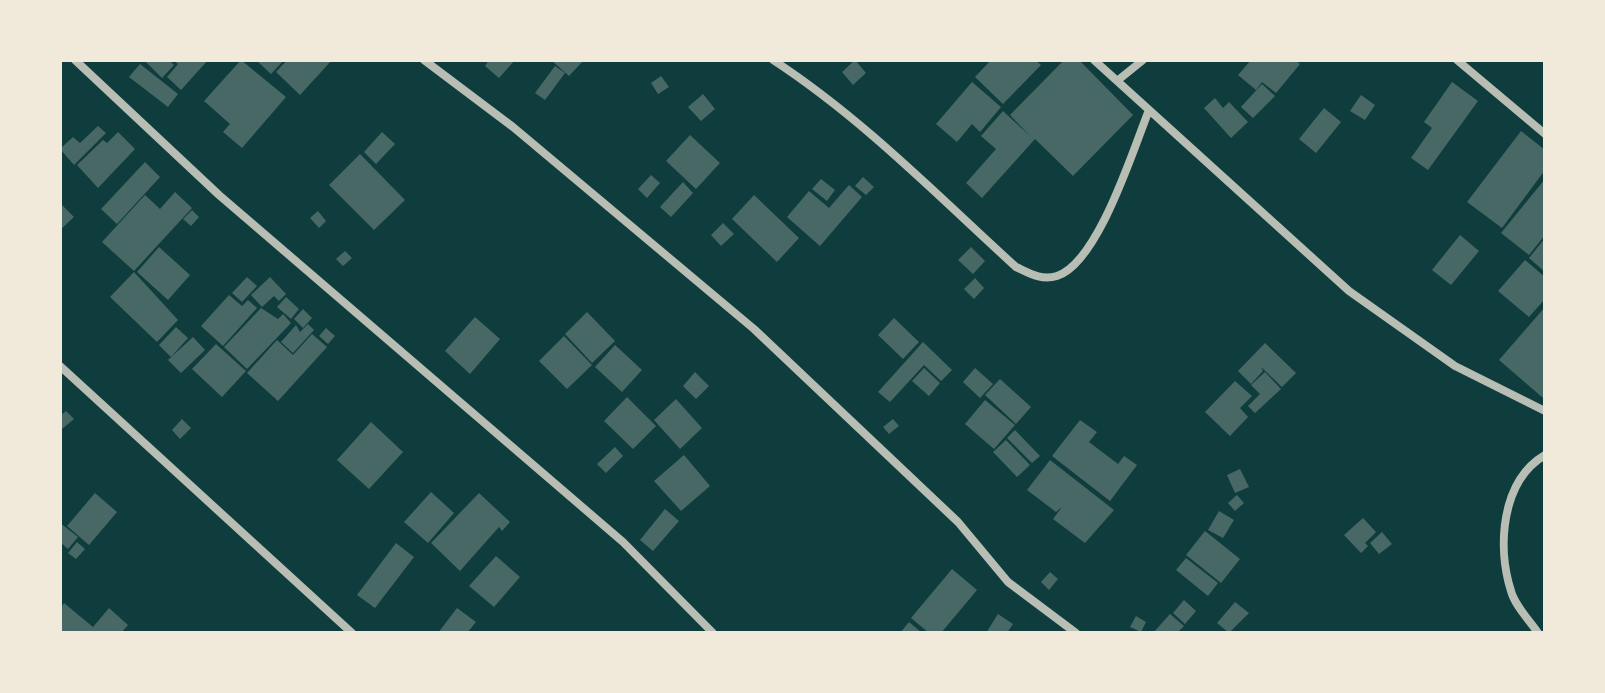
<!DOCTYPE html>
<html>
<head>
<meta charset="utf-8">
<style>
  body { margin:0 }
  #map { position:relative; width:1605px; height:693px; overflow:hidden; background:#0f3d3e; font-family:Overpass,sans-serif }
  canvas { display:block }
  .frame { position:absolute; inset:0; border:62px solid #f1e9da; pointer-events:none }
</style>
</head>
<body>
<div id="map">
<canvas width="1605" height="693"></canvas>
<div class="frame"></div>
</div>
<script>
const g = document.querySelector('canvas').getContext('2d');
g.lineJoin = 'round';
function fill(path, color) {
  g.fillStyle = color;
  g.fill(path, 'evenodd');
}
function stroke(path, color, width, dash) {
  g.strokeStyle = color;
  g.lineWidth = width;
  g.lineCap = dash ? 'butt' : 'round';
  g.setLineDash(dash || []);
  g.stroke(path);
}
const building = new Path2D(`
  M 144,60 L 169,60 L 174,65 L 162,78 Z
  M 173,60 L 208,60 L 181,90 L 167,77 L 178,64 Z
  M 241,60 L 286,97 L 242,148 L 223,132 L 230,124 L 204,101 Z
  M 256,60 L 284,60 L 271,74 Z
  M 287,60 L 332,60 L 300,95 L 276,72 Z
  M 489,60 L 515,60 L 499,78 L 485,66 Z
  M 551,60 L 584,60 L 569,76 Z
  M 855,60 L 866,73 L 853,85 L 842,72 Z
  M 991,60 L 1035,60 L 1041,65 L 1003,104 L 975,77 Z
  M 1064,60 L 1079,60 L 1133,115 L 1073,176 L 1035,139 L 982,198 L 966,183 L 996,149 L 981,136 L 1003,111 L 1030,136 L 1010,115 Z
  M 1251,60 L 1295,60 L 1300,64 L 1276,93 L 1262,82 L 1256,90 L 1238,75 Z
  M 140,64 L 178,94 L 168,107 L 129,77 Z
  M 555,66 L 565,73 L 545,100 L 535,93 Z
  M 661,76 L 669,87 L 658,94 L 651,83 Z
  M 972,82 L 1001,107 L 980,132 L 972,124 L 957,142 L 936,124 Z
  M 1452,82 L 1478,101 L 1428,170 L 1411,158 L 1432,128 L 1424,122 Z
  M 1262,84 L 1275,96 L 1253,118 L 1241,107 Z
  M 703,94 L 715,109 L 701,121 L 688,107 Z
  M 1361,95 L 1375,105 L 1365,120 L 1350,111 Z
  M 1215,98 L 1223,108 L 1229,102 L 1248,122 L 1231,138 L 1204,108 Z
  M 1324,108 L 1341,122 L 1316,153 L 1299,139 Z
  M 98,126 L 106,133 L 74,165 L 60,149 L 73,137 L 80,143 Z
  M 1521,131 L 1545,150 L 1545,170 L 1502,228 L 1467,202 Z
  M 118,132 L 135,149 L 98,188 L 77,165 L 103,140 L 107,143 Z
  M 382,132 L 395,144 L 376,164 L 364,152 Z
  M 690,135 L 720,163 L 696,189 L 666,161 Z
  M 360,154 L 405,200 L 374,230 L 329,185 Z
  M 145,162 L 160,177 L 117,224 L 101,209 Z
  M 651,175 L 660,183 L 647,198 L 638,189 Z
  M 863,177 L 874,187 L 866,195 L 855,186 Z
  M 821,179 L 835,190 L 827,201 L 812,189 Z
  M 1545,179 L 1545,235 L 1529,255 L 1501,233 Z
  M 683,182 L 693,193 L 671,217 L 660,207 Z
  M 849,185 L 862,197 L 820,246 L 787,217 L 809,191 L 829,208 Z
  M 175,192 L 192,208 L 134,271 L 102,242 L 145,195 L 160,209 Z
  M 754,195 L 799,238 L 777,262 L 732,219 Z
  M 60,203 L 74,217 L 60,230 Z
  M 192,210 L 199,217 L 191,226 L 183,219 Z
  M 318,211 L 326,221 L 319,228 L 310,218 Z
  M 723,223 L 734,234 L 721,246 L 711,235 Z
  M 1460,235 L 1479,251 L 1451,285 L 1432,270 Z
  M 1545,238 L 1545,272 L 1529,258 Z
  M 159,247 L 190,275 L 168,300 L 137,272 Z
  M 971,247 L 985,261 L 973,274 L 958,260 Z
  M 345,251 L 352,258 L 343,266 L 336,259 Z
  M 1525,260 L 1545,277 L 1545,299 L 1529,317 L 1498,291 Z
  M 134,272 L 178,320 L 157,342 L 110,297 Z
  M 247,277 L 257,286 L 242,302 L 232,293 Z
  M 270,277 L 286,294 L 279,301 L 274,296 L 262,307 L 251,295 Z
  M 975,278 L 984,288 L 974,299 L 964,289 Z
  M 229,295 L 242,306 L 248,300 L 257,308 L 223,346 L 201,326 Z
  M 286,297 L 299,309 L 291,319 L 277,307 Z
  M 1545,307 L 1545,396 L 1543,398 L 1499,360 Z
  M 261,308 L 278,319 L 283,314 L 291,323 L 247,369 L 224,347 Z
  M 303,309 L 312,318 L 303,328 L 294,319 Z
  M 587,312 L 615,341 L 592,363 L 565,334 Z
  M 475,317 L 500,339 L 470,374 L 445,351 Z
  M 894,318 L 919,342 L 903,359 L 878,335 Z
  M 308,324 L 314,330 L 293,353 L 281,342 L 296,325 L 300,332 Z
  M 176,327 L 188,338 L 171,357 L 159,345 Z
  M 326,328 L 335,336 L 328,344 L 319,336 Z
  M 312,334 L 327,347 L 278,401 L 247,373 L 277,340 L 293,355 Z
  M 564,336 L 592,365 L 567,389 L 539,361 Z
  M 193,337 L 205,350 L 181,373 L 168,360 Z
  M 923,342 L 952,370 L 941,381 L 924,365 L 890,402 L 878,392 Z
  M 1265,343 L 1296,373 L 1282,387 L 1261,367 L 1263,371 L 1251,384 L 1238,371 Z
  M 216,344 L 246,371 L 222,397 L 192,369 Z
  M 615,345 L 642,370 L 622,392 L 595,367 Z
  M 924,368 L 940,383 L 929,396 L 912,381 Z
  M 975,368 L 993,384 L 980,398 L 963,382 Z
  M 695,372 L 709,386 L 696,399 L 683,386 Z
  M 1265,372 L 1281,389 L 1255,413 L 1248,406 L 1260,394 L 1251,385 Z
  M 1000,379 L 1031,407 L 1016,424 L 985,395 Z
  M 1235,381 L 1252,396 L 1240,408 L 1248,417 L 1230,436 L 1205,412 Z
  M 627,397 L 656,426 L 633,449 L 604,421 Z
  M 676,399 L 702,428 L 680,449 L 654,420 Z
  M 985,400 L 1015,425 L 994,449 L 965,424 Z
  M 66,411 L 74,419 L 62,429 L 60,416 Z
  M 182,419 L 191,428 L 180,439 L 172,430 Z
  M 893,419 L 899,426 L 889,434 L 883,427 Z
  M 1080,420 L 1097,432 L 1089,442 L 1118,464 L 1124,456 L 1137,465 L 1110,501 L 1052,456 Z
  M 371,422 L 403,452 L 369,489 L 337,460 Z
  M 1015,430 L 1040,456 L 1032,463 L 1007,438 Z
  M 1006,440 L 1030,465 L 1017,477 L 993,452 Z
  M 615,447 L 623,456 L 606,473 L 597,464 Z
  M 684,455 L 710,486 L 681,511 L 654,481 Z
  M 1050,460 L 1114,510 L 1085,543 L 1053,519 L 1062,507 L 1056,512 L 1027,490 Z
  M 1240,469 L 1249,487 L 1235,493 L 1227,475 Z
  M 431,492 L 454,513 L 428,543 L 404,522 Z
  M 95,493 L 117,512 L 89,545 L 67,526 Z
  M 479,493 L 510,522 L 502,531 L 499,527 L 460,571 L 431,543 Z
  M 1237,495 L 1244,503 L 1235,511 L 1228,503 Z
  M 665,509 L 679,521 L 653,551 L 640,540 Z
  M 1219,511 L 1234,520 L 1223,538 L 1208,530 Z
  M 1363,518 L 1376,532 L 1365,543 L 1368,546 L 1361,553 L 1344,535 Z
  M 60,523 L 78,537 L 68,549 L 60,542 Z
  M 1205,531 L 1240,559 L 1221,583 L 1186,555 Z
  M 1382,532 L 1392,544 L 1379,554 L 1370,543 Z
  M 77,542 L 85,549 L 76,559 L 68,553 Z
  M 396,543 L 414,557 L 375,608 L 357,595 Z
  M 496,556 L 520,577 L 494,607 L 469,586 Z
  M 1186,558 L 1218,583 L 1208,596 L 1176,570 Z
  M 952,569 L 977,590 L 941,633 L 929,633 L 911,618 Z
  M 1050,572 L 1058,579 L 1049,590 L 1041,582 Z
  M 1184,600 L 1196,611 L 1185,624 L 1173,613 Z
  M 1235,602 L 1249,613 L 1229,633 L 1217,623 Z
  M 64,603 L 93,627 L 109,608 L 128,625 L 121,633 L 60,633 L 60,609 Z
  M 457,608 L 476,622 L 467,633 L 438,633 Z
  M 998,614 L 1013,624 L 1007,633 L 986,633 Z
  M 1170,614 L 1184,626 L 1177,633 L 1153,633 Z
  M 1136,616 L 1146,622 L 1141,632 L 1130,627 Z
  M 909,622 L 922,633 L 900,633 Z`);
const minor = new Path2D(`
  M 75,60 L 219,195 L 623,542 L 713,633
  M 424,60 L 513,127 L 754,329 L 958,522 L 1008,582 L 1076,633
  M 773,60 C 862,118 937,195 1016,267 C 1029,273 1041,281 1057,276 C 1098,263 1133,150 1149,110
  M 1094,60 L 1349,291 L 1455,366 L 1545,411
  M 1457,60 L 1545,134
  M 1117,81 L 1143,60
  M 60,366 L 352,633
  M 1538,633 C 1530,621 1515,606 1511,591 C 1497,547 1501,481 1545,455`);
fill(building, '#486865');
stroke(minor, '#b8beb3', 8);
</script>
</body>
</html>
